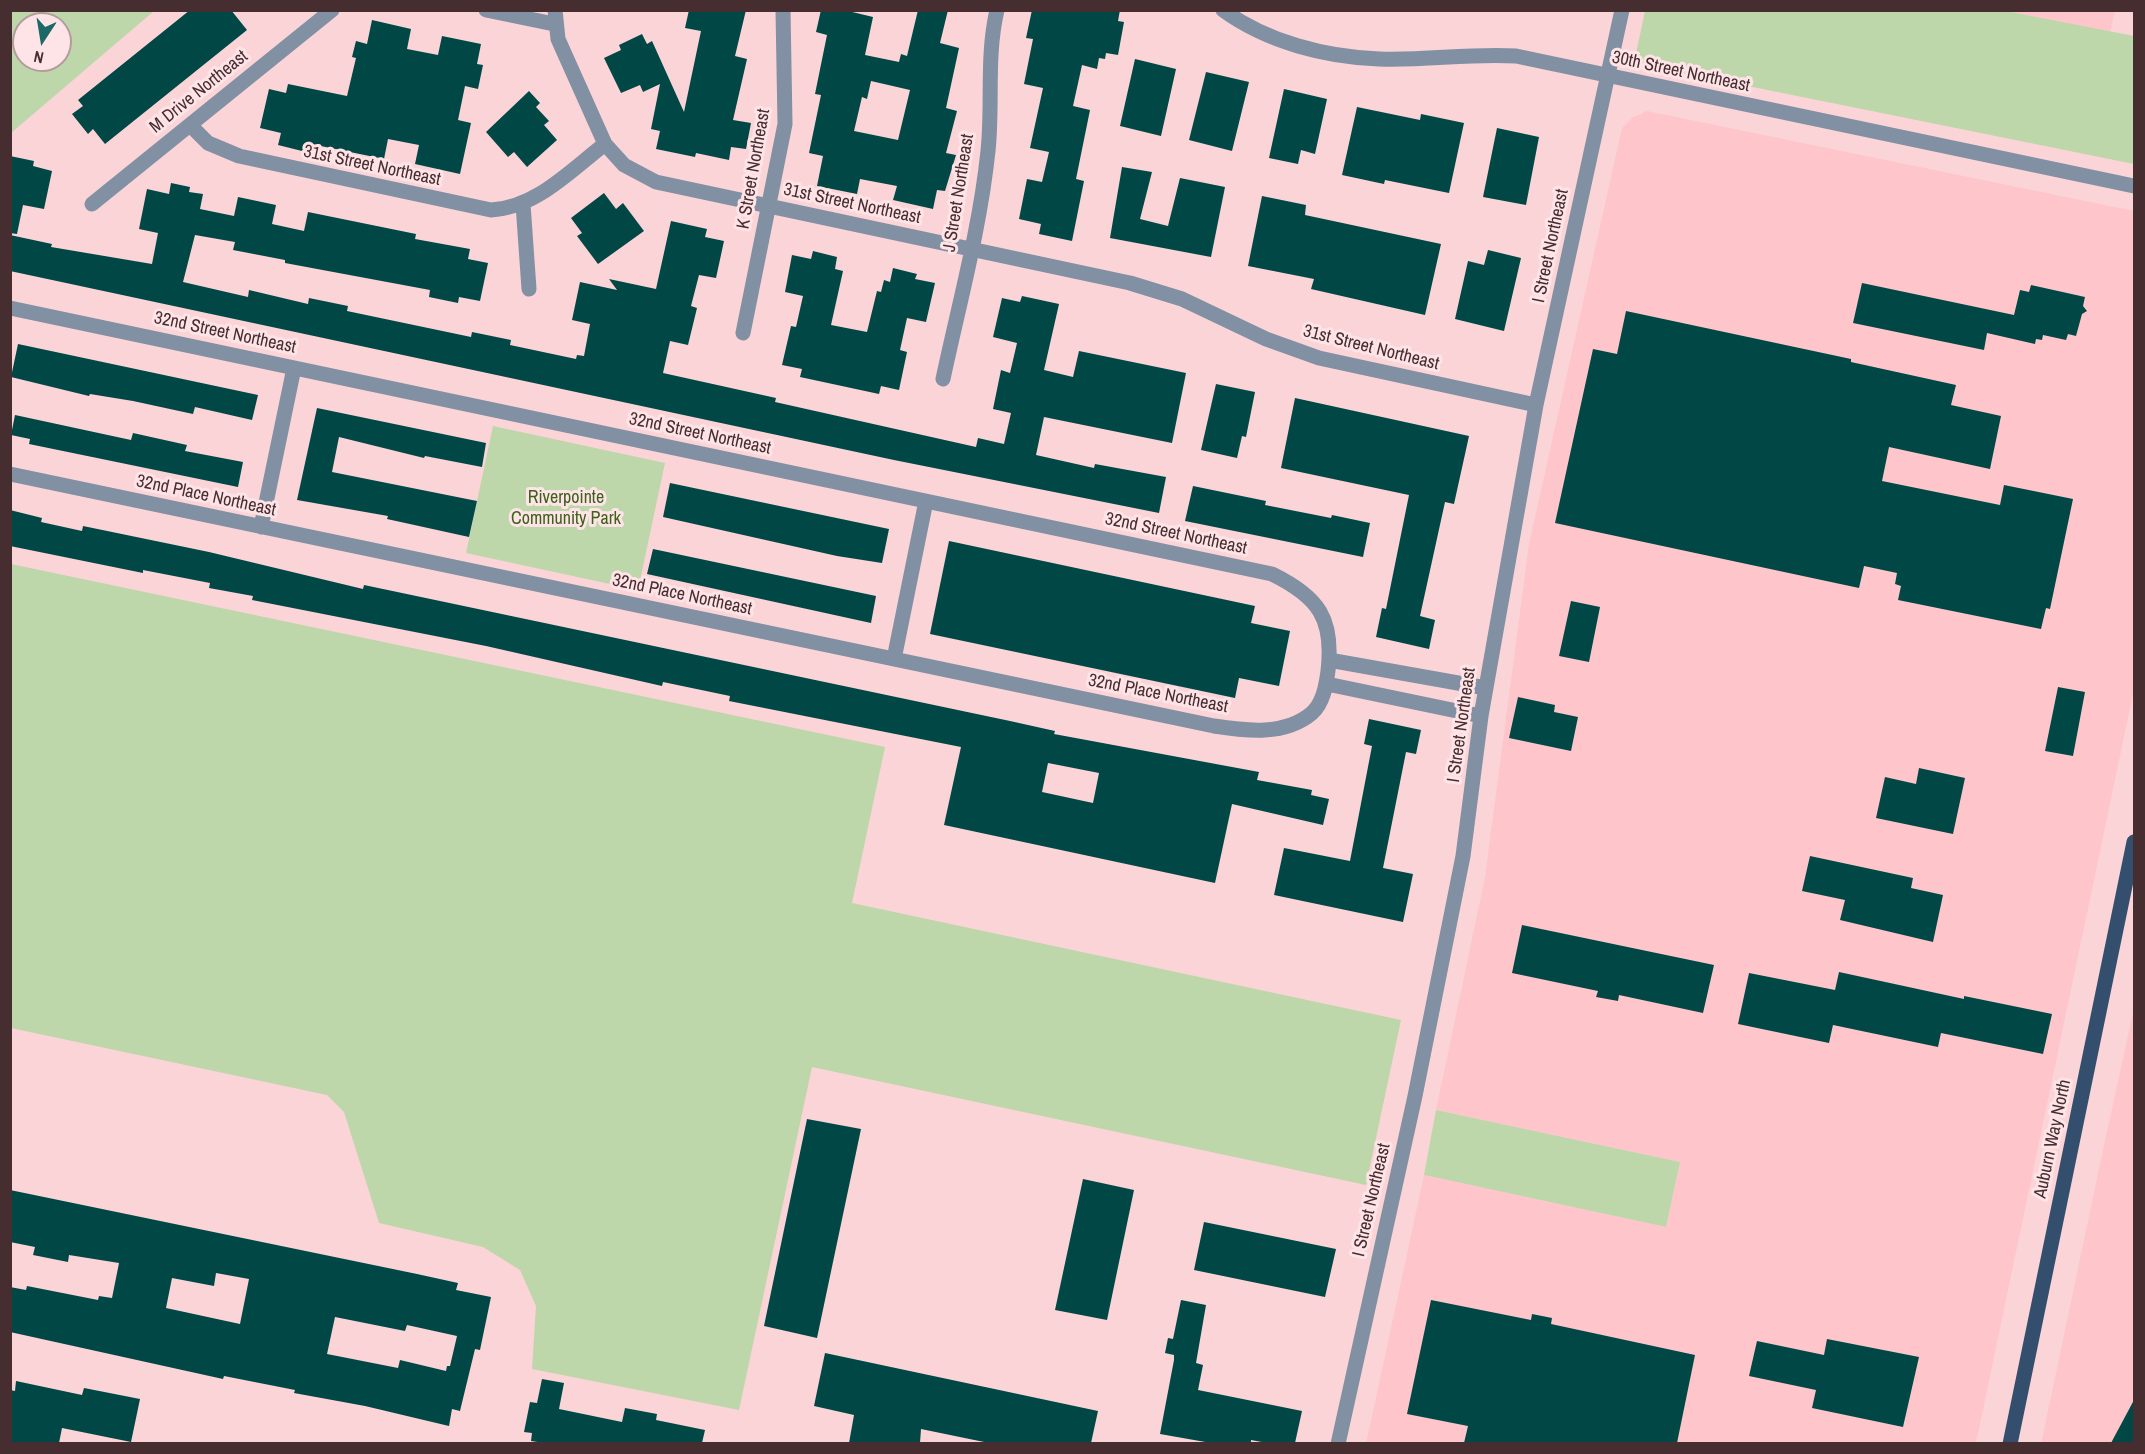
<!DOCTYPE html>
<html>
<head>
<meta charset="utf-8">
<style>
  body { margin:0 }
  #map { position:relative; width:2145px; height:1454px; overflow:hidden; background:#fad4d7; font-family:"Archivo Narrow",sans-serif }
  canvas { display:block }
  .frame { position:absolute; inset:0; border:12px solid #452d30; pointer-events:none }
  .north { position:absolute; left:12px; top:12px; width:60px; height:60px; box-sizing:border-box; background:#fee4e7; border:2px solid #b49b9e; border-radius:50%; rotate:192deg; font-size:16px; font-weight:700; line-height:24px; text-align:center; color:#452d30 }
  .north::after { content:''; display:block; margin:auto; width:21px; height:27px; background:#1b6866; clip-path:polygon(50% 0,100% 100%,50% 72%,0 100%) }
</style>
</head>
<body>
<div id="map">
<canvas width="2145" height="1454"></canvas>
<div class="frame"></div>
<div class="north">N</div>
</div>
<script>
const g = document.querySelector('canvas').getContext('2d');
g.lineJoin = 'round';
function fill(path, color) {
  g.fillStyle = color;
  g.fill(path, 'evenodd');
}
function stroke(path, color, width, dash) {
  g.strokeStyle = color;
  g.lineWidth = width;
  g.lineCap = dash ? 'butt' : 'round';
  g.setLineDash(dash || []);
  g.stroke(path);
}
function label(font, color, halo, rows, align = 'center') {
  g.font = font + ' "Archivo Narrow",sans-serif';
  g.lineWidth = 6;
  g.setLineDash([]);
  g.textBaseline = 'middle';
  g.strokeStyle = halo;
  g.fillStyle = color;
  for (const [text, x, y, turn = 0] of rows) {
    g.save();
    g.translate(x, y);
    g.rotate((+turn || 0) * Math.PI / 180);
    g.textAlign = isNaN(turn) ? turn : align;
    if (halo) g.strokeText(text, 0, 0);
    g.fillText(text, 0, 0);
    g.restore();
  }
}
const built = new Path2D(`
  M 2006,11 L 2115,11 L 2110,32 Z
  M 1647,111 L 2134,211 L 2134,689 L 1976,1443 L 1366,1444 L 1424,1175 L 1666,1227 L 1680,1162 L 1436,1110 L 1485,877 L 1529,544 L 1622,128 L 1632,118 Z
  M 2134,1008 L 2134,1443 L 2041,1444 L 2101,1159 Z`);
const green = new Path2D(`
  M 11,10 L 154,10 L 154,11 L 11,133 ZM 24,24 L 60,24 L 60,60 L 24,60 Z
  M 1645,11 L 2006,11 L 2134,36 L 2134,164 L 1634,63 Z
  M 493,426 L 665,463 L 638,590 L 466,553 Z
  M 11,564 L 885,747 L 852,903 L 1401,1020 L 1366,1185 L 812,1067 L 739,1410 L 532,1369 L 536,1306 L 520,1270 L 483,1247 L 379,1223 L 344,1112 L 327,1095 L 11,1028 Z
  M 1436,1110 L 1680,1162 L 1666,1227 L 1424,1175 Z`);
const building = new Path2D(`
  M 190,10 L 231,10 L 247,30 L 105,144 L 93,129 L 88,134 L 72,114 L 83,106 L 78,100 Z
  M 689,10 L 746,10 L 735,56 L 747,59 L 733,120 L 751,123 L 746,149 L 731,147 L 729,160 L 696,153 L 695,157 L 656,149 L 660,131 L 651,129 L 660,84 L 643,92 L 640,85 L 621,93 L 604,58 L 621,50 L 619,45 L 642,34 L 647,44 L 652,41 L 684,112 L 701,31 L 685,28 Z
  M 821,10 L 844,10 L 873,17 L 865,55 L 899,62 L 901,54 L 907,56 L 918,10 L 948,10 L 940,43 L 959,48 L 946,108 L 957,111 L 946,153 L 956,155 L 945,191 L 937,190 L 933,209 L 893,200 L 897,186 L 860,179 L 857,194 L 817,186 L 823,156 L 809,153 L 821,95 L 815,94 L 827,35 L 816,32 ZM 871,81 L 910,90 L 898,140 L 854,131 L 862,97 L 867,99 Z
  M 1032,10 L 1120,10 L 1118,21 L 1124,22 L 1118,55 L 1106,53 L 1105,59 L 1099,58 L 1097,69 L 1082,65 L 1073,106 L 1090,110 L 1076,179 L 1084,181 L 1072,241 L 1039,234 L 1041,224 L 1019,219 L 1027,179 L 1042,182 L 1049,152 L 1030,148 L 1043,88 L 1024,84 L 1033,39 L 1026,38 Z
  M 372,20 L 411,29 L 407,49 L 438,55 L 442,36 L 481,44 L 477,64 L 483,65 L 478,89 L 465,86 L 458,120 L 471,123 L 460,174 L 415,164 L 419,145 L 388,139 L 384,159 L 316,145 L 314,154 L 278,145 L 281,133 L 260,128 L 269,89 L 286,93 L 288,84 L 347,96 L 356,58 L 352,57 L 356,41 L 367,44 Z
  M 1135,59 L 1176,69 L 1161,136 L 1120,126 Z
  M 1206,72 L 1249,82 L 1232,151 L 1189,140 Z
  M 1284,89 L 1327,99 L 1315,154 L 1301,150 L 1298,164 L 1269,158 Z
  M 529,91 L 540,103 L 536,107 L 549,121 L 544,125 L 557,140 L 527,167 L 514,152 L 508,157 L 486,132 Z
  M 1357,107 L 1420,120 L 1421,114 L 1464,123 L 1449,193 L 1385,180 L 1384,184 L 1342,175 Z
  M 1497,128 L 1539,137 L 1526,205 L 1483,197 Z
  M 10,156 L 34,161 L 33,166 L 52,171 L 44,209 L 23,205 L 17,234 L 10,233 Z
  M 1122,167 L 1152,172 L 1140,219 L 1168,226 L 1180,178 L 1225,187 L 1211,257 L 1110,238 Z
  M 171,183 L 190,187 L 189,192 L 203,194 L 200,209 L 234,216 L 238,197 L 276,205 L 272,224 L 304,231 L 308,212 L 416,234 L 415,239 L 470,249 L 468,259 L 488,263 L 480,301 L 459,297 L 458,303 L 429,297 L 430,290 L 285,263 L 285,260 L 233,250 L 235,242 L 195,235 L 183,282 L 248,297 L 249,290 L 308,304 L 309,298 L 348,306 L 347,311 L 471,337 L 472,332 L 511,340 L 510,345 L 576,359 L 577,355 L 584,356 L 590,324 L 572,320 L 580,282 L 617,290 L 609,279 L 656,289 L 671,221 L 707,229 L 705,237 L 724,241 L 716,278 L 699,275 L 691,306 L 697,308 L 688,345 L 670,341 L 663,373 L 776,398 L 775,402 L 976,447 L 978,438 L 1004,444 L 1011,413 L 993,409 L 1001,370 L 1010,373 L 1017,343 L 993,337 L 1002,298 L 1020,302 L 1022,296 L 1059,304 L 1044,370 L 1073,377 L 1079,351 L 1186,373 L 1172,443 L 1044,417 L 1036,455 L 1094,468 L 1095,464 L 1166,477 L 1159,513 L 894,460 L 10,271 L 10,235 L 52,244 L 51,247 L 152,264 L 158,233 L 139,229 L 147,189 L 169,194 Z
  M 604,193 L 616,209 L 623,203 L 644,231 L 598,264 L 577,236 L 582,233 L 571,218 Z
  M 1262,196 L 1306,205 L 1305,215 L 1441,244 L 1425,315 L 1311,289 L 1314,279 L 1248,266 Z
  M 1488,250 L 1521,258 L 1504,331 L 1455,319 L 1468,261 L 1484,265 Z
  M 813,251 L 837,257 L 835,269 L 843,271 L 831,325 L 867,332 L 877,291 L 881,292 L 884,280 L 890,282 L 893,268 L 917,274 L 915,279 L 935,283 L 926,322 L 907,318 L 900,350 L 907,352 L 899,390 L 881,386 L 879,394 L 800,377 L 802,369 L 782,365 L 791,326 L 796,327 L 803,296 L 785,292 L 792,255 L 811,259 Z
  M 1862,283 L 2014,315 L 2020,290 L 2029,292 L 2031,285 L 2085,297 L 2083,306 L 2087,311 L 2082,314 L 2076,336 L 2068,334 L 2066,340 L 2043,335 L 2042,340 L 2036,339 L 2035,344 L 1987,333 L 1984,350 L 1853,323 Z
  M 1626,311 L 1851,359 L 1851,362 L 1956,385 L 1951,405 L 2001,416 L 1990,469 L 1889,447 L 1882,481 L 2000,505 L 2004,485 L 2073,499 L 2050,609 L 2046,608 L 2041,629 L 1898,600 L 1901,586 L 1895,584 L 1897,573 L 1864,566 L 1859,588 L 1555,523 L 1593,349 L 1617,354 Z
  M 18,344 L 258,395 L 252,420 L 195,407 L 193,414 L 133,401 L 90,394 L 89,396 L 11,377 Z
  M 1216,384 L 1255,392 L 1246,437 L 1242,436 L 1237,458 L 1201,450 Z
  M 1295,398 L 1469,436 L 1454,504 L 1445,502 L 1420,616 L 1435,620 L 1429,649 L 1376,637 L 1382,608 L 1386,609 L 1409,495 L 1281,468 Z
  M 317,408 L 486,443 L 482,467 L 425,456 L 424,458 L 339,437 L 332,472 L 477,501 L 469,537 L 387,519 L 388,516 L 297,500 Z
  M 15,415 L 131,440 L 133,433 L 187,445 L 185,451 L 243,462 L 238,487 L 29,444 L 30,439 L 11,435 Z
  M 670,483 L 889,529 L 882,563 L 837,556 L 663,517 Z
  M 1193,486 L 1266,501 L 1265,505 L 1331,518 L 1332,515 L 1370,523 L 1363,557 L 1185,521 Z
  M 10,510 L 42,518 L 41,522 L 82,531 L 83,526 L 209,552 L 363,589 L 364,585 L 1010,721 L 1055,731 L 1054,734 L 1259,772 L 1257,780 L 1312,790 L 1311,795 L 1329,799 L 1323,825 L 1232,804 L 1215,883 L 944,825 L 961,747 L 729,701 L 730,696 L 663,682 L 662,686 L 486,646 L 252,600 L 253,596 L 209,588 L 210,583 L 143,570 L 143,573 L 10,546 ZM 1048,763 L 1099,773 L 1093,803 L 1042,792 Z
  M 949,541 L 1255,606 L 1251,623 L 1290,631 L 1279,686 L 1239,678 L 1235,698 L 930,634 Z
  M 653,549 L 876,596 L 871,623 L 647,574 Z
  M 1571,601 L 1600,607 L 1589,662 L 1559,656 Z
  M 2058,687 L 2085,692 L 2073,756 L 2045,751 Z
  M 1518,697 L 1555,705 L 1554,712 L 1578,717 L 1571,751 L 1509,738 Z
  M 1369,719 L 1421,730 L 1416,754 L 1406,752 L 1383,868 L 1413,874 L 1403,922 L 1274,895 L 1284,848 L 1350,861 L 1372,746 L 1364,744 Z
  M 1919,768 L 1965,778 L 1953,834 L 1876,818 L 1885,777 L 1916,784 Z
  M 1810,856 L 1913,878 L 1911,888 L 1943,895 L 1933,942 L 1840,920 L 1845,900 L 1802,891 Z
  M 1522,925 L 1714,965 L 1703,1013 L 1619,995 L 1618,1001 L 1596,997 L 1598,991 L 1512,973 Z
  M 1839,972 L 1964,999 L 1964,996 L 2052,1014 L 2043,1054 L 1941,1033 L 1938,1047 L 1833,1025 L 1829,1043 L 1738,1024 L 1749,973 L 1835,990 Z
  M 807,1119 L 861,1129 L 817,1338 L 764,1326 Z
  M 1083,1179 L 1134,1190 L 1107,1320 L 1055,1310 Z
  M 10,1190 L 417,1274 L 458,1283 L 456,1290 L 491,1297 L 480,1350 L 475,1349 L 460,1411 L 452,1409 L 449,1426 L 365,1406 L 294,1393 L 295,1390 L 224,1376 L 223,1379 L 10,1332 L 10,1287 L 26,1290 L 27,1286 L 98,1300 L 99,1296 L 112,1298 L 119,1263 L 69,1255 L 68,1262 L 33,1255 L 35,1247 L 10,1242 ZM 216,1273 L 249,1279 L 240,1324 L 166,1308 L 172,1278 L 214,1286 ZM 335,1317 L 405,1331 L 407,1325 L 457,1336 L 450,1366 L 447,1366 L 446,1371 L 400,1360 L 398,1368 L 327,1354 Z
  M 1204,1222 L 1336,1249 L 1325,1297 L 1194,1270 Z
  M 1181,1300 L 1206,1305 L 1196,1363 L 1203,1365 L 1198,1390 L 1302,1411 L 1295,1443 L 1267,1443 L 1251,1440 L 1251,1443 L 1211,1443 L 1160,1434 L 1174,1360 L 1174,1355 L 1165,1353 L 1168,1338 L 1173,1339 Z
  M 1431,1300 L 1531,1320 L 1532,1314 L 1552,1318 L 1551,1324 L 1695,1355 L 1677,1443 L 1464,1443 L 1468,1426 L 1407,1414 Z
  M 1827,1339 L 1919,1357 L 1903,1427 L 1812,1408 L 1816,1390 L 1749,1376 L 1757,1341 L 1824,1355 Z
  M 825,1353 L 1098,1411 L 1091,1443 L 989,1443 L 921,1429 L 920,1443 L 849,1443 L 854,1415 L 814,1406 Z
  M 542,1379 L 564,1383 L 559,1409 L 622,1422 L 625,1408 L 657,1414 L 656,1420 L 705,1430 L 702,1443 L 544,1443 L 531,1441 L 532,1433 L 524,1432 L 530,1402 L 537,1403 Z
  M 16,1381 L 82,1395 L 84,1388 L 140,1399 L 131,1442 L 62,1428 L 59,1443 L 10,1443 L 10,1390 L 15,1391 Z
  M 2134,1400 L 2134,1443 L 2111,1443 Z`);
const minor = new Path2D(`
  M 486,10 L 554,24
  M 555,10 L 558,39 L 605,144
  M 1223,10 C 1267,42 1325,57 1379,59 C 1424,61 1470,53 1516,56 L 2134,186
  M 190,125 L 208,143 L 239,156 L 491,210 C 536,208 571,170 605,144 L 624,165 L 656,182 L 1130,283 L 1182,299 L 1266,339 L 1319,358 L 1536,405
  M 92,204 L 332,10
  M 523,204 L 529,289
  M 10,308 L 1272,574 C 1319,597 1334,619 1328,671 C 1326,686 1323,703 1312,713 C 1285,736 1246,731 1214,726 L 10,474
  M 743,333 L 785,124 L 783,10
  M 943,379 C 959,304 980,228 988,151 C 993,104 986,57 997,10
  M 261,527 L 294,368
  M 894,659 L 926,501
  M 1329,660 L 1486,688
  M 1327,684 L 1481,716
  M 1338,1444 L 1415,1096 L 1463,856 L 1481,716 L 1536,405 L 1622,10`);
const major = new Path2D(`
  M 2010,1444 L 2134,842`);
const streetNames = [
  ["30th Street Northeast",1681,72,12],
  ["M Drive Northeast",199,92,-39],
  ["31st Street Northeast",372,166,12],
  ["K Street Northeast",754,169,-80],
  ["J Street Northeast",959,193,-81],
  ["31st Street Northeast",852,204,12],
  ["I Street Northeast",1551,246,-78],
  ["32nd Street Northeast",225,333,12],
  ["31st Street Northeast",1371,348,14],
  ["32nd Street Northeast",700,434,12],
  ["32nd Place Northeast",206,496,12],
  ["32nd Street Northeast",1176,534,12],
  ["32nd Place Northeast",682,595,12],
  ["32nd Place Northeast",1158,694,11],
  ["I Street Northeast",1462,725,-82],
  ["Auburn Way North",2053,1139,-78],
  ["I Street Northeast",1372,1200,-77]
];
const parkNames = [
  ["Riverpointe",566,498],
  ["Community Park",566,519]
];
fill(built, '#fec6cb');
fill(green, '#bdd7aa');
fill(building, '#004745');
stroke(minor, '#8190a2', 15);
stroke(major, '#344f6d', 15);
label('18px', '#452d30', '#fee4e7', streetNames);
label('18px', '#3d601a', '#fee4e7', parkNames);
</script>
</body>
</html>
